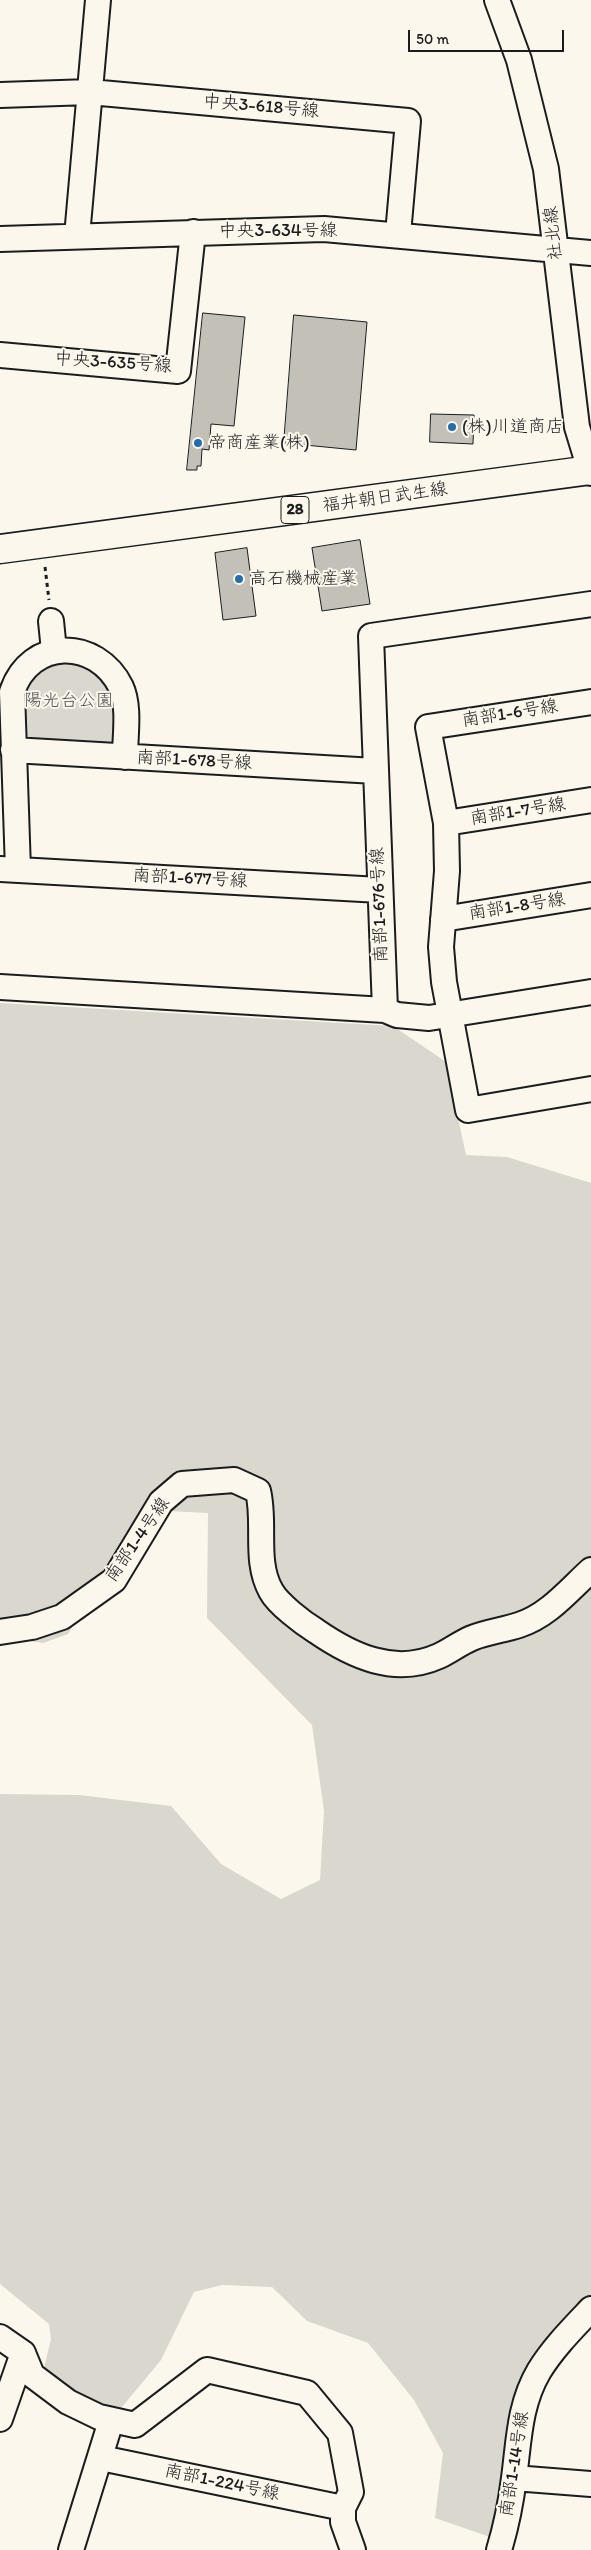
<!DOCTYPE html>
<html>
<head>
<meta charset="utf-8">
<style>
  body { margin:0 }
  #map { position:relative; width:591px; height:2550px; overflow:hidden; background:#fbf7ec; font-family:Itim,sans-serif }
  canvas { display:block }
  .scale { position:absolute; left:408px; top:30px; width:156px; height:22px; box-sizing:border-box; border:2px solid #1c1c1c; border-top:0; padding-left:6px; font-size:15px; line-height:18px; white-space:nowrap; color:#1c1c1c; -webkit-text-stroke:4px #fbf7ec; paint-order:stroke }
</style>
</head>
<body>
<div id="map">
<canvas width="591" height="2550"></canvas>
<div class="scale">50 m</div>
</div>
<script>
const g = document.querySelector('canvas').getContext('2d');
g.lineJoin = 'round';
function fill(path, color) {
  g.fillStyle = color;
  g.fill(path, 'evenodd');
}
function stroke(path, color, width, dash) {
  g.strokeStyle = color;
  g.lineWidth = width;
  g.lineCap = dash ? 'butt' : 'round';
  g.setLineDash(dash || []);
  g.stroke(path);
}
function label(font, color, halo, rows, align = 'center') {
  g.font = font + ' Itim,"Klee One",sans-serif';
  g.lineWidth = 4;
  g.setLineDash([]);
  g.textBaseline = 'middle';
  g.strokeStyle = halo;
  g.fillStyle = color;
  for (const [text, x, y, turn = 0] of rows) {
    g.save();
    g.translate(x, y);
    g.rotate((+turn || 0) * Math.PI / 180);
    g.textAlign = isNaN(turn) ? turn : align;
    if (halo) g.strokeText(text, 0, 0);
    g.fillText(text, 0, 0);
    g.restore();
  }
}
const green = new Path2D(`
  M 57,660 L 95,667 L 114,693 L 116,740 L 109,746 L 25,741 L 20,693 L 25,680 Z
  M 0,1003 L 393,1026 L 446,1062 L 466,1155 L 507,1157 L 591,1183 L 591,2294 L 562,2324 L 520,2384 L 511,2411 L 502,2497 L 493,2538 L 435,2518 L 443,2453 L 414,2400 L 368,2343 L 307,2321 L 272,2287 L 222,2285 L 194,2292 L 161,2360 L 117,2413 L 93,2405 L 43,2372 L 51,2339 L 49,2324 L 0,2284 L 0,1794 L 79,1795 L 171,1806 L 221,1864 L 281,1899 L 320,1880 L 324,1811 L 312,1725 L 207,1618 L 208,1513 L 168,1511 L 78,1618 L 68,1634 L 43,1643 L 22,1640 L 0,1643 Z`);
const building = new Path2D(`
  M 203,313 L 245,317 L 234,426 L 211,424 L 209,450 L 202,449 L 201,466 L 197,466 L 197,470 L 187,470 Z
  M 294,315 L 367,322 L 356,450 L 284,443 Z
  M 431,414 L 474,415 L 473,444 L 430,442 Z
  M 360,540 L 370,604 L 322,611 L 312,548 Z
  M 247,548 L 256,616 L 223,620 L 215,553 Z`);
const path = new Path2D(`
  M 45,567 L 49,600`);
const minor = new Path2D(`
  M 497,0 L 519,60 L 546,169 L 577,427 L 591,473
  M 0,95 L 90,92 L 408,121 L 398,234
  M 77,236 L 98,0
  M 0,239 L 324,229 L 591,253
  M 0,355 L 178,371 L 193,232
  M 51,621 L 54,651
  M 591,702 L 428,727 L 446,823 L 447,871 L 441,947 L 444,982 L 468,1110 L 591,1089
  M 13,750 L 375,771
  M 446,823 L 591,800
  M 0,869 L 380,890
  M 18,870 L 12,692 C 30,638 96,637 121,687 C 130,706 125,736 125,757
  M 443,919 L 591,895
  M 0,987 L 385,1010 L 371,636 L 591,604
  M 385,1010 L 397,1015 L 429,1018 L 591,992
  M 0,1632 L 32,1627 L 62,1617 L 114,1580 L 161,1502 L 182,1484 L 234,1480 L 258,1491 C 266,1523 254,1561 271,1591 C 278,1604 303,1623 316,1631 C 352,1656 395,1676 439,1656 C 450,1651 460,1643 472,1638 C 487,1632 504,1630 519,1625 C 548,1616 569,1590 591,1570
  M 0,2337 L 23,2353 L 32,2375 L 68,2402 L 99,2417 L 135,2425 L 207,2370 L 307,2393 L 340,2433 L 351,2492 L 343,2508 L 343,2522 L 353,2550
  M 0,2419 L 23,2353
  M 101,2458 L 343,2508
  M 514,2478 L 591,2484
  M 71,2550 L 111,2421
  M 499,2550 C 506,2527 511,2502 514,2478 C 519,2441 519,2405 539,2371 C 553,2348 573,2328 591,2309`);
const major = new Path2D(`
  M 0,549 L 591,470`);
const markers = [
  [452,427,5,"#1f6fb2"],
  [198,443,5,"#1f6fb2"],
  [239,579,5,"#1f6fb2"]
];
const shields = [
  [295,510,28]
];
const shieldNames = [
  ["28",295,510]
];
const streetNames = [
  ["中央3-618号線",261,107,5],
  ["中央3-634号線",278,231],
  ["社北線",554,233,-96],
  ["中央3-635号線",113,363,4],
  ["福井朝日武生線",385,498,-8],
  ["南部1-6号線",510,714,-9],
  ["南部1-678号線",194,761,3],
  ["南部1-7号線",518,812,-9],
  ["南部1-677号線",190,879,3],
  ["南部1-676号線",380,905,-92],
  ["南部1-8号線",517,907,-9],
  ["南部1-4号線",138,1540,-55],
  ["南部1-14号線",515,2464,-81],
  ["南部1-224号線",222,2483,12]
];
const poiNames = [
  ["(株)川道商店",462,427],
  ["帝商産業(株)",208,443],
  ["高石機械産業",249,579]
];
const parkNames = [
  ["陽光台公園",69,701]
];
fill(green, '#dad7ce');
fill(building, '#c3c0b8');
stroke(building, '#1c1c1c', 1);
stroke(minor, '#1c1c1c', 28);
stroke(major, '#1c1c1c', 31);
stroke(path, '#1c1c1c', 3, [4, 4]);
stroke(minor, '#fbf7ec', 24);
stroke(major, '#fbf7ec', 28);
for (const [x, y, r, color] of markers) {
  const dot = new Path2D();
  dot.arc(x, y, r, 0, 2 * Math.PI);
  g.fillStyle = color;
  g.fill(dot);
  stroke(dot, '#fbf7ec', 2);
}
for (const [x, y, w] of shields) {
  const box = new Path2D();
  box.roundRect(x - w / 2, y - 13.5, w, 27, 4);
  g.fillStyle = '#fbf7ec';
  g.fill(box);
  stroke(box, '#1c1c1c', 1);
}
label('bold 16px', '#1c1c1c', null, shieldNames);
label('18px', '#1c1c1c', '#fbf7ec', streetNames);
label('18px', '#1c1c1c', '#fbf7ec', poiNames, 'left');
label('18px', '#555451', '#fbf7ec', parkNames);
</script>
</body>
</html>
